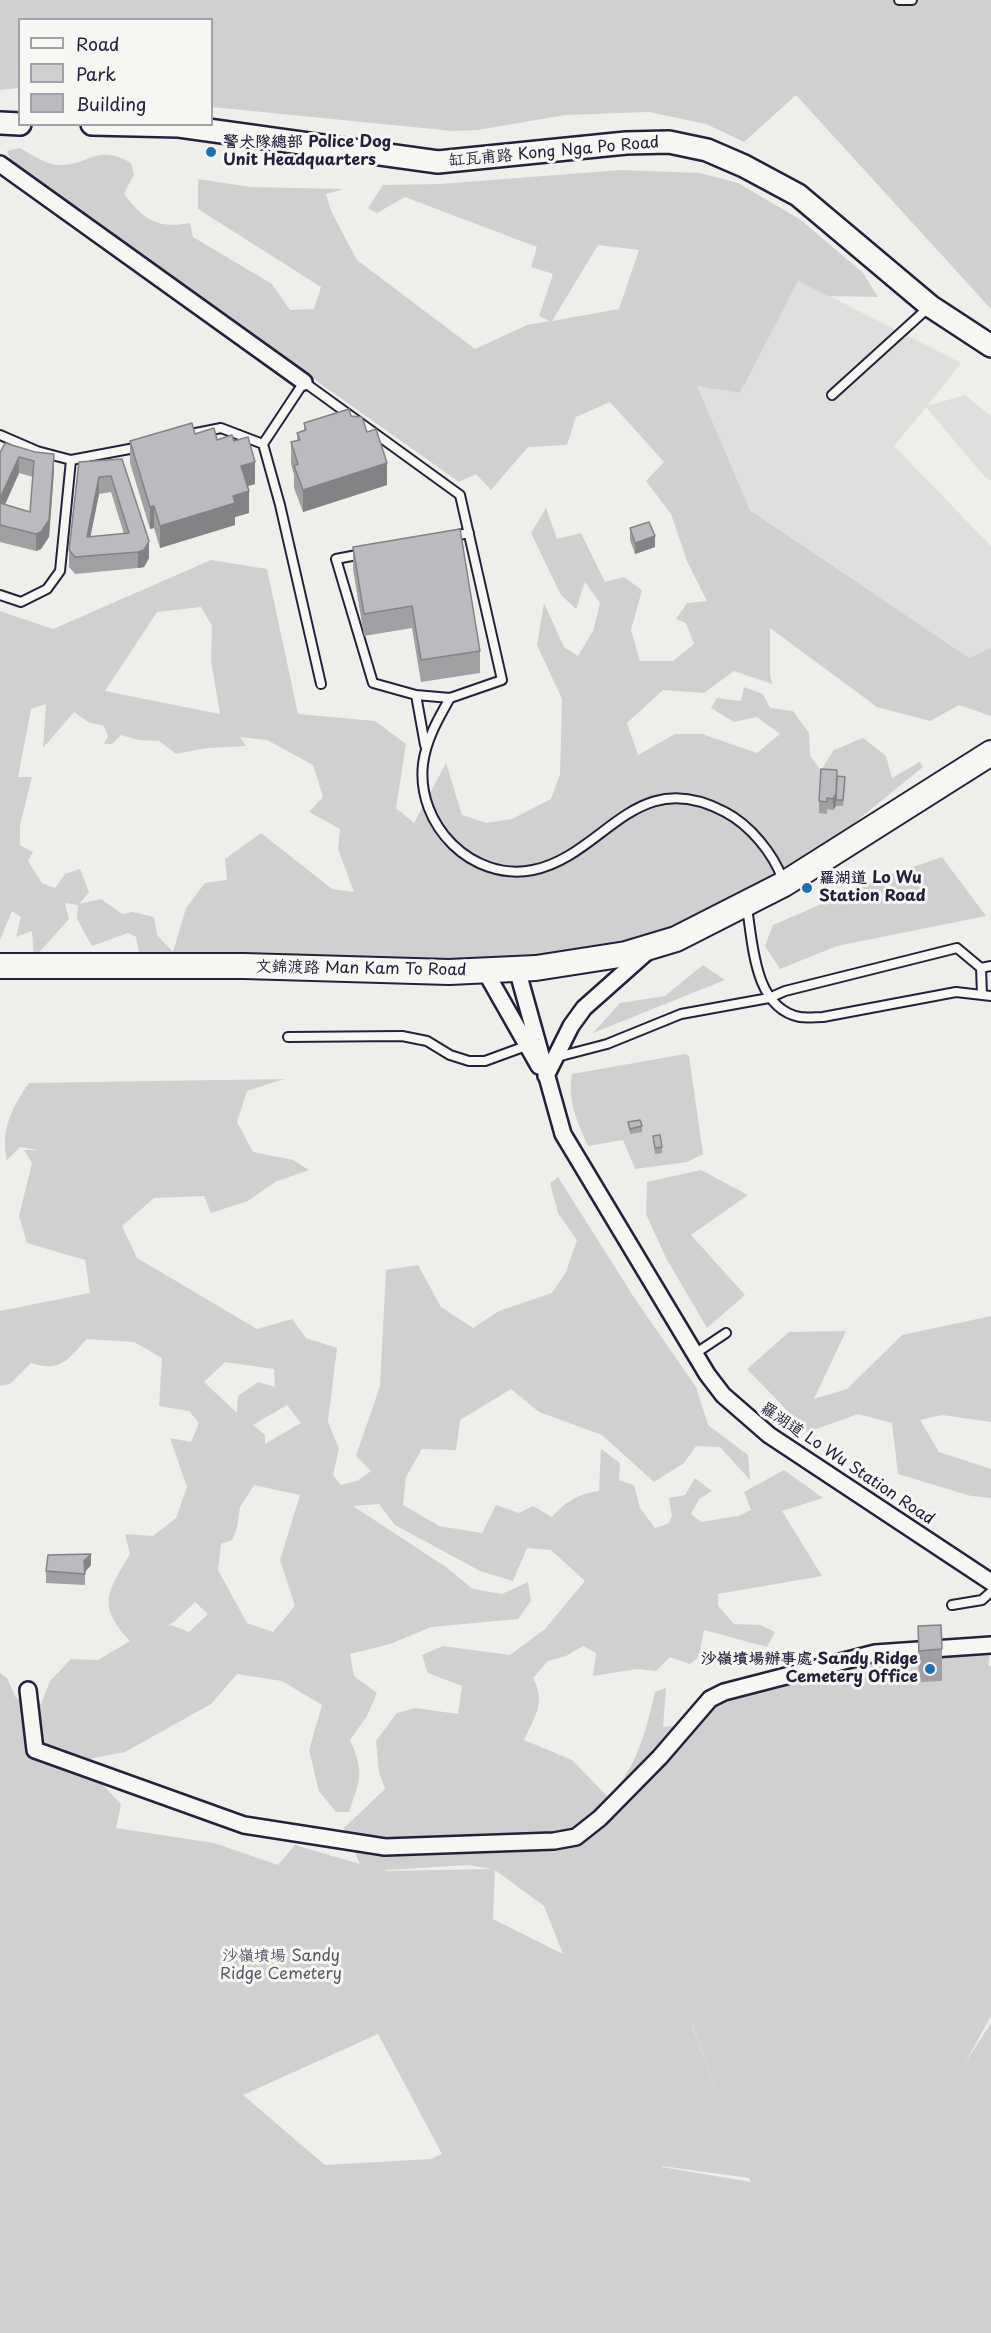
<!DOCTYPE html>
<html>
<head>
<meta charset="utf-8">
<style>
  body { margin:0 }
  #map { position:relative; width:991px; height:2333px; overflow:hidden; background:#eeeeeb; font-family:"Playpen Sans",sans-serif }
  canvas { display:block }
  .legend { position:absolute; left:18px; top:18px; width:195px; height:108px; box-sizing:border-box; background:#f6f6f2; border:2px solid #a1a1a9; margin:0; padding:8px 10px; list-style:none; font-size:18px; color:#22223b }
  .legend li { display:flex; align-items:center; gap:12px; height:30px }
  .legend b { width:30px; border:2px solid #a1a1a9 }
</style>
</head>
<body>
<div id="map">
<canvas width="991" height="2333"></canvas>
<ul class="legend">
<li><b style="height:8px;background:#f6f6f2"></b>Road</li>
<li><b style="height:16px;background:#d0d0d1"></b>Park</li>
<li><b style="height:16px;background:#bbbbbf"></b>Building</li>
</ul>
</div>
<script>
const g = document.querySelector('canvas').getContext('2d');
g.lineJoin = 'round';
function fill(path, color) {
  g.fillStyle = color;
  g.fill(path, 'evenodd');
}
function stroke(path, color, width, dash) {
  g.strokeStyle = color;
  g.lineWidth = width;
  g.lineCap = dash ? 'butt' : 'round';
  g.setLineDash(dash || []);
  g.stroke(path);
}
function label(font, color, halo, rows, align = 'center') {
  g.font = font + ' "Playpen Sans","LXGW WenKai TC",sans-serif';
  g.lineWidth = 6;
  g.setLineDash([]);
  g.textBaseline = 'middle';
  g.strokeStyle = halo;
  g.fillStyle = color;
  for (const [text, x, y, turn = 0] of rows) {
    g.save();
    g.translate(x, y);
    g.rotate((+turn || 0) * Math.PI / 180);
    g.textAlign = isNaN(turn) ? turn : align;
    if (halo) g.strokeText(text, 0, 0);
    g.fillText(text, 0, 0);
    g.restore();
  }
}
const built = new Path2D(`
  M 798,280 L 961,363 L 927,406 L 965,395 L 991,416 L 991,481 L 984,476 L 926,407 L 894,446 L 991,546 L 991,648 L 969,659 L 746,507 L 696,385 L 740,393 Z`);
const green = new Path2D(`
  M 0,0 L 991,0 L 991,309 L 796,95 L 744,142 L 706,124 L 649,112 L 565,115 L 478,130 L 453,131 L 212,107 L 212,20 L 20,20 L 19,88 L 0,90 Z
  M 20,148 C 30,154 47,165 59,165 C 89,166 96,143 131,163 L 134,174 L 124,194 C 144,220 157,229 190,223 L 193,237 L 272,284 L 290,310 L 314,309 L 321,287 L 198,209 L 198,179 L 251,187 L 344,189 L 326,194 L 331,211 L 357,260 L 475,349 L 527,325 L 550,321 L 539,316 L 553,274 L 531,267 L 537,247 L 405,197 L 377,213 L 368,208 L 383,185 L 440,184 L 621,170 L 700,173 L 738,183 L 801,220 L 863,273 L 878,297 L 828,296 L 798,281 L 740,393 L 697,386 L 750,510 L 969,658 L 991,648 L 991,716 L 959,705 L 930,721 L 877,707 L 770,628 L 770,674 L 772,684 L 734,671 L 704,693 L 663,690 L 627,723 L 638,755 L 675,734 L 702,734 L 757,753 L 780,734 L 757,717 L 734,722 L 711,708 L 717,698 L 741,701 L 744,687 L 763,694 L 770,708 L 793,711 L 809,733 L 810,756 L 821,770 L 834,750 L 863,738 L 886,756 L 892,778 L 920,762 L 923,767 L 854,823 L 800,874 L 603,958 L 386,963 L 141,964 L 136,937 L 128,933 L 92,946 L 77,919 L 78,905 L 65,903 L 69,919 L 34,958 L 32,931 L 16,937 L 21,917 L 12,911 L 0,940 L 0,611 L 53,629 L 211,560 L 267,569 L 298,714 L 375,721 L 406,744 L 396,808 L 414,823 L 446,763 L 462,815 L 486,823 L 512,819 L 551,799 L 560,774 L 562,699 L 537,645 L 544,603 L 564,647 L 578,656 L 593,631 L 600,603 L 585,582 L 576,609 L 561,595 L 531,533 L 546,508 L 557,539 L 581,533 L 605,582 L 624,577 L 642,590 L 631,630 L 640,661 L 673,661 L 694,644 L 686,623 L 676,619 L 687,603 L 707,601 L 687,561 L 671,514 L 646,481 L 664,462 L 610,402 L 576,417 L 567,445 L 528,447 L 491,490 L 476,474 L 459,482 L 13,166 L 7,151 ZM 598,245 L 639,250 L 619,309 L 552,321 ZM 201,607 L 212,626 L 211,660 L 220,714 L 105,691 L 157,612 ZM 46,704 L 43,748 L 74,712 L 88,722 L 104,726 L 108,736 L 104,744 L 112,744 L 121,735 L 139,740 L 159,741 L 176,754 L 207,748 L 246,746 L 240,737 L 267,740 L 313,765 L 323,797 L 309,812 L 340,829 L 338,849 L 354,892 L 332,889 L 261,833 L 225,859 L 227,880 L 205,883 L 186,908 L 173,952 L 157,935 L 154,917 L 133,912 L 122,914 L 101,899 L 79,904 L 89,892 L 80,869 L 65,874 L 55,888 L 42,883 L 28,861 L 33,852 L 20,845 L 20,825 L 32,777 L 18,777 L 31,709 Z
  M 942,857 L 986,916 L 837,946 L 780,969 L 765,946 L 773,925 L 889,875 Z
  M 703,965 L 725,980 L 593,1033 L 620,1003 L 665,996 Z
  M 685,1054 L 689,1056 L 703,1154 L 687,1162 L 635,1169 L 623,1140 L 588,1146 C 577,1121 567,1101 572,1074 Z
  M 284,1079 L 247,1091 L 237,1122 L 253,1152 L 293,1160 L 309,1170 L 275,1182 L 248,1201 L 211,1213 L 204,1196 L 154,1198 L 122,1226 L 137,1258 L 257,1329 L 292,1319 L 306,1338 L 337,1348 L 328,1422 L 339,1449 L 333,1475 L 341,1485 L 357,1481 L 371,1471 L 356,1456 L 380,1386 L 386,1270 L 418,1265 L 441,1307 L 473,1328 L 499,1311 L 552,1293 L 566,1272 L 577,1240 L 558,1213 L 550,1183 L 558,1177 L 635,1299 L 696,1387 L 708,1425 L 748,1455 L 750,1480 L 720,1447 L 696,1446 L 684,1463 L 654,1482 L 602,1435 L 539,1412 L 511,1389 L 460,1420 L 456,1450 L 422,1449 L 406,1477 L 403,1505 L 439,1526 L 482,1533 L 496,1505 L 519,1513 L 533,1506 L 552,1517 C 566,1501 578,1494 599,1491 L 601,1449 L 620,1463 L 619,1480 L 634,1485 L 640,1508 L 655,1528 L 668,1524 L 672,1516 L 669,1498 L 685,1495 L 695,1478 L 712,1491 L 699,1499 L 691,1514 L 701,1522 L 738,1516 L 751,1510 L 744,1492 L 784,1470 L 823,1498 L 782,1511 L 822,1576 L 718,1594 L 718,1606 L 734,1624 L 760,1625 L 775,1632 L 767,1647 L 704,1630 L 699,1657 L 690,1664 L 670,1657 L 656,1671 L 637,1669 L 593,1676 L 596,1653 L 583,1646 L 566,1656 L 548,1661 L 533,1678 C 546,1703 535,1716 524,1740 L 572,1760 L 608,1797 C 637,1768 646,1731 655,1692 L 666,1688 L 663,1727 L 687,1724 L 724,1692 L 826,1664 L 991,1643 L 988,1666 L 991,1665 L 991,2016 L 965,2063 L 991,2023 L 991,2333 L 0,2333 L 0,1673 L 7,1678 L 16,1698 L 41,1704 L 50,1681 L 71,1659 L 98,1660 L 130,1641 C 96,1605 108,1591 130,1554 L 125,1534 L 153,1536 L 176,1518 L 187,1487 L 170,1438 L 191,1442 L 199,1423 L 189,1411 L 159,1406 L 162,1358 L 134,1342 L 87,1339 C 68,1359 61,1373 31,1363 L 10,1384 L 0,1386 L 0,1311 L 90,1293 L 85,1260 L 27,1243 L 19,1216 L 32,1163 L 24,1150 L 38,1150 L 20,1147 L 7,1160 C 0,1131 12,1107 29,1083 ZM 225,1362 L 274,1369 L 275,1387 L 258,1382 L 238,1396 L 237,1413 L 204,1382 ZM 287,1405 L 301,1423 L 265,1444 L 265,1435 L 253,1425 ZM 254,1485 L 300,1495 L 280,1560 L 295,1606 L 273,1632 L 247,1623 L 218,1570 L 221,1544 L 232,1540 L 237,1528 L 240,1507 ZM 379,1504 L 395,1525 L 480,1571 L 513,1581 L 527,1548 L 551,1550 L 585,1581 L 545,1629 L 510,1655 L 443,1646 L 422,1655 L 428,1673 L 462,1686 L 458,1714 L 415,1708 L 397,1713 L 376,1741 L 379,1772 L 385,1789 L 344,1828 L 360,1864 L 295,1845 L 278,1865 L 214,1843 L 116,1828 L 121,1804 L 97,1779 L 83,1760 L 125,1752 L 211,1704 L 237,1674 L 282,1681 L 322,1705 L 309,1750 L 319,1791 L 336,1812 L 349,1812 C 360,1779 365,1774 350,1740 L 367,1716 L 377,1693 L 354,1676 L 350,1654 L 390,1644 L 431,1627 L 518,1619 L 531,1601 L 528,1582 L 502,1594 L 473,1589 L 446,1567 L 353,1506 ZM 195,1602 L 208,1614 L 189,1632 L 171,1625 L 165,1627 L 174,1622 ZM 468,1865 L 491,1869 L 385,1871 L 386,1870 ZM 495,1870 L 544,1906 L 563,1954 L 493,1919 ZM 692,2025 L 742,2158 L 692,2026 ZM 378,2034 L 442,2154 L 431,2159 L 325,2165 L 243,2095 ZM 662,2166 L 749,2178 L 751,2182 L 662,2167 Z
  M 701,1170 L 748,1195 L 691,1235 L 745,1295 L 707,1328 L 666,1258 L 646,1214 L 647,1182 Z
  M 991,1316 L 991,1422 L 942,1415 L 920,1420 L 939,1452 L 991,1469 L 991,1498 L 971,1496 L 898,1474 L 892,1423 L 858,1414 L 808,1432 L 747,1369 L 789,1332 L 846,1331 L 814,1399 L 847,1389 L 902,1335 Z`);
const lane = new Path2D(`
  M 899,0 L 912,0
  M 832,395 L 928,308
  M 0,435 L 37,451 L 71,460 L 140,447
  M 186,435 L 221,428 L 263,444 L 280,505 L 321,684
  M 263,444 L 304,382 L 460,495 L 502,680 L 450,698 L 416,695 L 373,683 L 336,559 L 362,554
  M 453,536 L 469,533
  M 0,595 L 21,602 L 47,589 L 60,571 L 71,460
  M 416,695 L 425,745
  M 450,698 C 438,719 426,740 423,764 C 416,825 472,882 533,870 C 605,855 635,764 725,812 C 750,825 773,853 783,880
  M 747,908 C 753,944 754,1008 800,1017 C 807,1018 816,1017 823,1017 L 956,992 L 991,996
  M 981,968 L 982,994
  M 288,1037 L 402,1036 L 427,1041 L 450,1055 L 469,1061 L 485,1061 L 526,1046
  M 557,1057 L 607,1044 L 681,1014 L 769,998 L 785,991 L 957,948 L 981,968 L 991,966
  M 693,1355 L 726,1333
  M 952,1605 L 982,1600 L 991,1592`);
const street = new Path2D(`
  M 0,164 L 304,382
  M 517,969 L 563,1134 L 707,1374 L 723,1395 L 769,1435 L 991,1582
  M 485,971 L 539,1066
  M 546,1076 L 571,1026 L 584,1008 L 647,952
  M 28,1690 L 35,1750 L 244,1825 L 385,1847 L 554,1841 L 576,1837 L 600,1818 L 660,1757 L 710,1699 L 724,1692 L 875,1653 L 991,1645`);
const secondary = new Path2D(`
  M 0,123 L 20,124
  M 92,124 L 179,126 L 438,162 L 626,143 L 669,142 L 707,150 L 744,166 L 798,195 L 930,306 L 991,346`);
const primary = new Path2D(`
  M 0,966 L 244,966 L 449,972 L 536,968 L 626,954 L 676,939 L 784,884 L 991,753`);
const wall = new Path2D(`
  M 351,416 L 367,432 L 387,485 L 303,512 L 294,488 L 294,475 L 291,464 L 291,442 L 297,440 L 297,433 L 304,430 L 304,423 Z
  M 195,434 L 217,440 L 234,441 L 255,484 L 247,486 L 249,513 L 235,517 L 235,525 L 160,548 L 154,528 L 150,529 L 130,463 L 130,441 Z
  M 5,443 L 54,471 L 49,537 L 41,549 L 36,551 L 0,542 L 0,453 ZM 19,473 L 33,477 L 30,512 L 5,505 Z
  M 122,459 L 149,558 L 144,567 L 138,568 L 75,574 L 69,567 L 69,550 L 79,462 ZM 111,492 L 124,534 L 90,537 L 99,494 Z
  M 630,528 L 655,547 L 635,554 L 630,540 Z
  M 353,547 L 480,651 L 480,673 L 421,682 L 412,628 L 364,636 L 353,569 Z
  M 837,776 L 845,783 L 843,806 L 836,806 L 833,810 L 827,809 L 827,814 L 819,813 L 819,801 Z
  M 628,1122 L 642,1126 L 642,1132 L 630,1134 Z
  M 653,1136 L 662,1147 L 662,1153 L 655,1154 Z
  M 91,1565 L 85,1572 L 85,1585 L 46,1583 L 46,1571 Z
  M 918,1626 L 942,1649 L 942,1681 L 919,1682 L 918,1658 Z`);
const shadedWall = new Path2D(`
  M 54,454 L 54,471 L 49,537 L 41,549 L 36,551 L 36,534 Z
  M 19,457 L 19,473 L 0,515 L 0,498 Z
  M 255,462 L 255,484 L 241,488 L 241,466 Z
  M 387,463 L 387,485 L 303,512 L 303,490 Z
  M 99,477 L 99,494 L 87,554 L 87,537 Z
  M 249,491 L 249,513 L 235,517 L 235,525 L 160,548 L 160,526 L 233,496 Z
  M 154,506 L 154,528 L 150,529 L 150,507 Z
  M 655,536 L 655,547 L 635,554 L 635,543 Z
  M 149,541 L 149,558 L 144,567 L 138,568 L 138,552 Z
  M 836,794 L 836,806 L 833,810 L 833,799 Z
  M 91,1554 L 91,1565 L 84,1573 L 84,1561 Z`);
const building = new Path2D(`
  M 349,409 L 351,416 L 362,417 L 367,432 L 376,429 L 387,463 L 303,490 L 294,466 L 298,464 L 291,442 L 300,440 L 297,433 L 306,430 L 304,423 Z
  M 192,423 L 195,434 L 214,428 L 217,440 L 232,435 L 234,441 L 248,437 L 255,462 L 241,466 L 249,491 L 233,496 L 235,503 L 160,526 L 154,506 L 150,507 L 130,441 Z
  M 5,443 L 35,452 L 54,454 L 49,520 L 41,532 L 36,534 L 0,525 L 0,503 L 30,512 L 34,461 L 19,457 L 0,498 L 0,453 Z
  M 122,459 L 149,541 L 144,550 L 138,552 L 75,557 L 69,550 L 79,462 ZM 111,476 L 129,533 L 87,537 L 99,477 Z
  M 649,522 L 655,536 L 635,543 L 630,528 Z
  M 460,529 L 480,651 L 421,660 L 412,606 L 364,614 L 353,547 Z
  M 821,769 L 837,770 L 836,794 L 833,799 L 827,798 L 827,802 L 819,801 Z
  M 837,776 L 845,777 L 843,800 L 836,800 Z
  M 640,1120 L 642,1126 L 630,1129 L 628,1122 Z
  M 660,1135 L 662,1147 L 655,1148 L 653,1136 Z
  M 91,1554 L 84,1561 L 85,1574 L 46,1571 L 48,1555 Z
  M 941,1625 L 942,1649 L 919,1651 L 918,1626 Z`);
const markers = [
  [211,152,6,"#1f6fb2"],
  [807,888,6,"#1f6fb2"],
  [930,1669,6,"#1f6fb2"]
];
const poiNames = [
  ["警犬隊總部 Police Dog",223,143],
  ["Unit Headquarters",223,161],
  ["羅湖道 Lo Wu",819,879],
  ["Station Road",819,897],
  ["沙嶺墳場辦事處 Sandy Ridge",918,1660,"right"],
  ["Cemetery Office",918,1678,"right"]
];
const streetNames = [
  ["缸瓦甫路 Kong Nga Po Road",554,152,-5],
  ["文錦渡路 Man Kam To Road",361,969,1],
  ["羅湖道 Lo Wu Station Road",847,1464,34]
];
const parkNames = [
  ["沙嶺墳場 Sandy",281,1957],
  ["Ridge Cemetery",281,1975]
];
fill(built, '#dfdfde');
fill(green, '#d0d0d1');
stroke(lane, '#22223b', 12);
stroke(street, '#22223b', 20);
stroke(secondary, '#22223b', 26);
stroke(primary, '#22223b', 28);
stroke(lane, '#f6f6f2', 8);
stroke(street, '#f6f6f2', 15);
stroke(secondary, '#f6f6f2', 21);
stroke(primary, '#f6f6f2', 24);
fill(wall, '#a1a1a4');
fill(shadedWall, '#838386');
fill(building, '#bbbbbf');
stroke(building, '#838386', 1.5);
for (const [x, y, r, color] of markers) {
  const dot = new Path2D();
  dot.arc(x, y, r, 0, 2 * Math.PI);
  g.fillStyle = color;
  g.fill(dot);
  stroke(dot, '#f6f6f2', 2);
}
label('bold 16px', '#22223b', '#f6f6f2', poiNames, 'left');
label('16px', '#22223b', '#f6f6f2', streetNames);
label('16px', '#565668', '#f6f6f2', parkNames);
</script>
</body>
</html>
